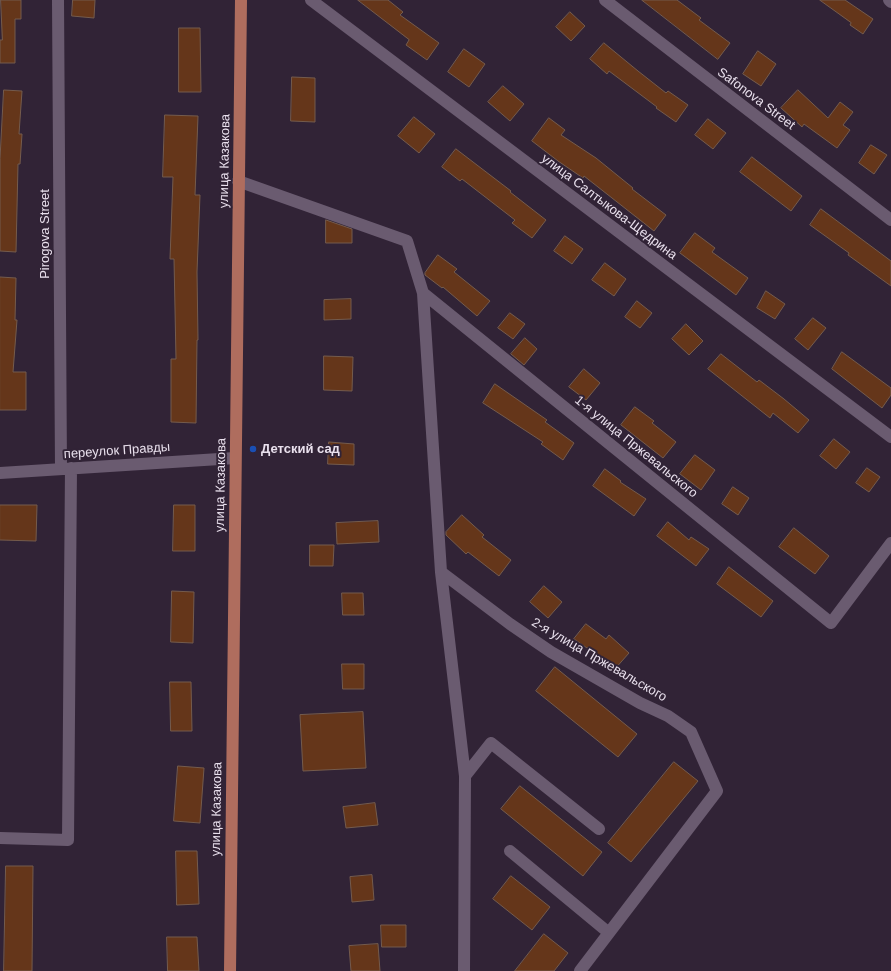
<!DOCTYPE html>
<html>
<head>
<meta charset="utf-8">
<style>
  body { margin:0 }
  canvas { display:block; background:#312336 }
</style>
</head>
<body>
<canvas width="891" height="971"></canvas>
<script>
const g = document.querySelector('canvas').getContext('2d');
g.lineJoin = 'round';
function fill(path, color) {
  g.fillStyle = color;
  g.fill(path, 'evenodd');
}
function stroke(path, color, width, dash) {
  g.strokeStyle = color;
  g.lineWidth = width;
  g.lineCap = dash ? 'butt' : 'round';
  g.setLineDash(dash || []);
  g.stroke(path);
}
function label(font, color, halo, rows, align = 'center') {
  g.font = font + ' Arial,sans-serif';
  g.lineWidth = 4;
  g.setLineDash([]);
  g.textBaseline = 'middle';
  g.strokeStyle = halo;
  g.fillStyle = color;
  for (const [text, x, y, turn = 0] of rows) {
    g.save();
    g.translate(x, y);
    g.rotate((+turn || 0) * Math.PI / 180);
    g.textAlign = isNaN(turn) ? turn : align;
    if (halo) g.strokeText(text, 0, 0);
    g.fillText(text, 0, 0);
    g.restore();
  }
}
const building = new Path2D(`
  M 1,0 L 21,0 L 21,19 L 15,19 L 15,63 L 0,63 L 0,40 L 2,40 Z
  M 73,0 L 95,0 L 94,18 L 72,16 Z
  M 358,0 L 388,0 L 403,12 L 400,15 L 439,43 L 427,60 L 406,45 L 409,40 Z
  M 642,0 L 677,0 L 701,18 L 699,20 L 730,43 L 718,59 Z
  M 820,0 L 845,0 L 873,19 L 863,34 L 850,25 L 851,23 Z
  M 570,12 L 585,26 L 571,41 L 556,27 Z
  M 179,28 L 200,28 L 201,92 L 179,92 Z
  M 604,43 L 638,71 L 666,93 L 668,91 L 688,105 L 676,122 L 656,108 L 657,107 L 609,71 L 607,74 L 590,59 Z
  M 464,49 L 485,64 L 469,87 L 448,72 Z
  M 758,51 L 776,64 L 761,86 L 743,74 Z
  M 292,77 L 315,78 L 315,122 L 291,121 Z
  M 503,86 L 524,104 L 510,121 L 488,102 Z
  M 4,90 L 22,91 L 19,134 L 22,134 L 20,164 L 18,164 L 16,252 L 0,251 L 0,159 Z
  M 798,90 L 828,118 L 840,102 L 853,112 L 843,125 L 850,130 L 837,148 L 804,124 L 802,127 L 781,108 Z
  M 165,115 L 198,116 L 195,195 L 200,195 L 197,272 L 198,340 L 197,340 L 196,423 L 171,422 L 171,359 L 176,359 L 174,259 L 170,259 L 173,177 L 163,177 Z
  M 414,117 L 435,134 L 419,153 L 398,136 Z
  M 549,118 L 565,130 L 561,135 L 596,158 L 633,188 L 632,189 L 666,215 L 654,231 L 584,176 L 583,178 L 558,161 L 532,141 Z
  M 708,119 L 726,133 L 713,149 L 695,135 Z
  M 871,145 L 887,155 L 874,174 L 859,163 Z
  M 456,149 L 511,191 L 510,192 L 546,220 L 532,238 L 512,223 L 515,220 L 462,179 L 460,181 L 442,167 Z
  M 752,157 L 802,196 L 791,211 L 740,172 Z
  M 821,209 L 891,261 L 891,286 L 848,255 L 849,253 L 810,225 Z
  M 326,220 L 352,229 L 352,243 L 326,243 Z
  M 695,233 L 715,248 L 712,252 L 748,278 L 736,295 L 680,253 Z
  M 565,236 L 583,249 L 572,264 L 554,251 Z
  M 438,255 L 457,269 L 454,272 L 490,301 L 477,316 L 443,287 L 442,288 L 425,275 L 425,273 Z
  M 605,263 L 626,279 L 614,296 L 592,280 Z
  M 0,277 L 16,278 L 15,320 L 17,320 L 13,372 L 26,372 L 26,410 L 0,410 Z
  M 766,291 L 785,304 L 775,319 L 757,308 Z
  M 351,299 L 351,319 L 324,320 L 324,300 Z
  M 637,301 L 652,313 L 640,328 L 625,317 Z
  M 510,313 L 525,324 L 513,339 L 498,328 Z
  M 813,318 L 826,328 L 808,350 L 795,339 Z
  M 686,324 L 703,341 L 689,355 L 672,339 Z
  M 525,338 L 537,349 L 524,365 L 511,354 Z
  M 842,352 L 891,388 L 891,395 L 882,408 L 832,369 Z
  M 721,354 L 757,382 L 759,380 L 784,399 L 809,420 L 798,433 L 773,413 L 770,418 L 708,369 Z
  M 324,356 L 353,357 L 352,391 L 324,390 Z
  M 584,369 L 600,383 L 586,400 L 569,387 Z
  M 495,384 L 547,420 L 545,422 L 574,443 L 563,460 L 541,444 L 543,442 L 483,403 Z
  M 635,407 L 654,421 L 652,423 L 676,442 L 663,458 L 621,425 Z
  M 834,439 L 850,452 L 836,469 L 820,456 Z
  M 329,442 L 354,444 L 354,465 L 328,464 Z
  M 695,455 L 715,470 L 701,490 L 680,474 Z
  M 867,468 L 880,477 L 869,492 L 856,483 Z
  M 605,469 L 621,481 L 620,482 L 646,499 L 634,516 L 593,486 Z
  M 733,487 L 749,498 L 738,515 L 722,504 Z
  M 0,505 L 37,505 L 36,541 L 0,540 Z
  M 174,505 L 195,505 L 195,551 L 173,551 Z
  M 462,515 L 484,535 L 482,537 L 511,560 L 499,576 L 468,552 L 466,554 L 446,535 L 446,532 Z
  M 378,521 L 379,542 L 337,544 L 336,523 Z
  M 668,522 L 689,540 L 691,537 L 709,549 L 696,566 L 657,536 Z
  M 794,528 L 829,556 L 815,574 L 779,547 Z
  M 310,545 L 334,545 L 333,566 L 310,566 Z
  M 729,567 L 773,601 L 761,617 L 717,584 Z
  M 544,586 L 562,602 L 548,618 L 530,602 Z
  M 172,591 L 194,592 L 193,643 L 171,642 Z
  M 342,593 L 363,593 L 364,615 L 343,615 Z
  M 586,624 L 606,639 L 609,635 L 629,653 L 614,670 L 588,647 L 587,648 L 574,639 Z
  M 342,664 L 364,664 L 364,689 L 343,689 Z
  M 555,667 L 637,734 L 618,757 L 536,691 Z
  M 170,682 L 191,682 L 192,731 L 171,731 Z
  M 363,712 L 366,768 L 303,771 L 300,715 Z
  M 674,762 L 698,781 L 631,862 L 608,843 Z
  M 178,766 L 204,768 L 200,823 L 174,821 Z
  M 520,786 L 602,852 L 583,876 L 501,809 Z
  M 375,803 L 378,825 L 346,828 L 343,807 Z
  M 176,851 L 197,851 L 199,904 L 177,905 Z
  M 6,866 L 33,866 L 32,971 L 4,971 Z
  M 372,875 L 374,900 L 352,902 L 350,877 Z
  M 511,876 L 550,907 L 532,930 L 493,899 Z
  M 381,925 L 406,925 L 406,947 L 382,947 Z
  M 544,934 L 568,953 L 554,971 L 515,971 Z
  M 167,937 L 197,937 L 199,971 L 168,971 Z
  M 378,944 L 380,971 L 351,971 L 349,946 Z`);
const minor = new Path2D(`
  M 58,0 L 61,469
  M 311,0 L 891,437
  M 605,0 L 891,220
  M 889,0 L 891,2
  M 238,181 L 407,241 L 423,293 L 441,572 L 465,776 L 464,971
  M 423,293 L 831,623 L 891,543
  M 0,473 L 235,458
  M 441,572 L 510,624 L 551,652 L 640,703 L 668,716 L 691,732 L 717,791 L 580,971
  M 465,776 L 491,743 L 599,829
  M 0,838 L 68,840 L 71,468
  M 510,851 L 609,933`);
const major = new Path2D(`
  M 230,971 L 241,0`);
const markers = [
  [253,449,4,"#1a4fb4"]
];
const streetNames = [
  ["Safonova Street",756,99,37],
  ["улица Казакова",225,161,-89],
  ["улица Салтыкова-Щедрина",609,207,37],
  ["Pirogova Street",45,234,-90],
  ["1-я улица Пржевальского",636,447,39],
  ["переулок Правды",117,451,-4],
  ["улица Казакова",221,485,-89],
  ["2-я улица Пржевальского",599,660,30],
  ["улица Казакова",217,809,-89]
];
const poiNames = [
  ["Детский сад",261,449]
];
fill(building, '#65361a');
stroke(building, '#745b4d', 1);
stroke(minor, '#6a5b70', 12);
stroke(major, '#af6d5e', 12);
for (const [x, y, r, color] of markers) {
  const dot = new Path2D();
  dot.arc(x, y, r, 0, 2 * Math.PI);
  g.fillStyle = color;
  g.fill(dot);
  stroke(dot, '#312336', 1.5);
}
label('13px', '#e9e0ed', '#312336', streetNames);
label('bold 13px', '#e9e0ed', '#312336', poiNames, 'left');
</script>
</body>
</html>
